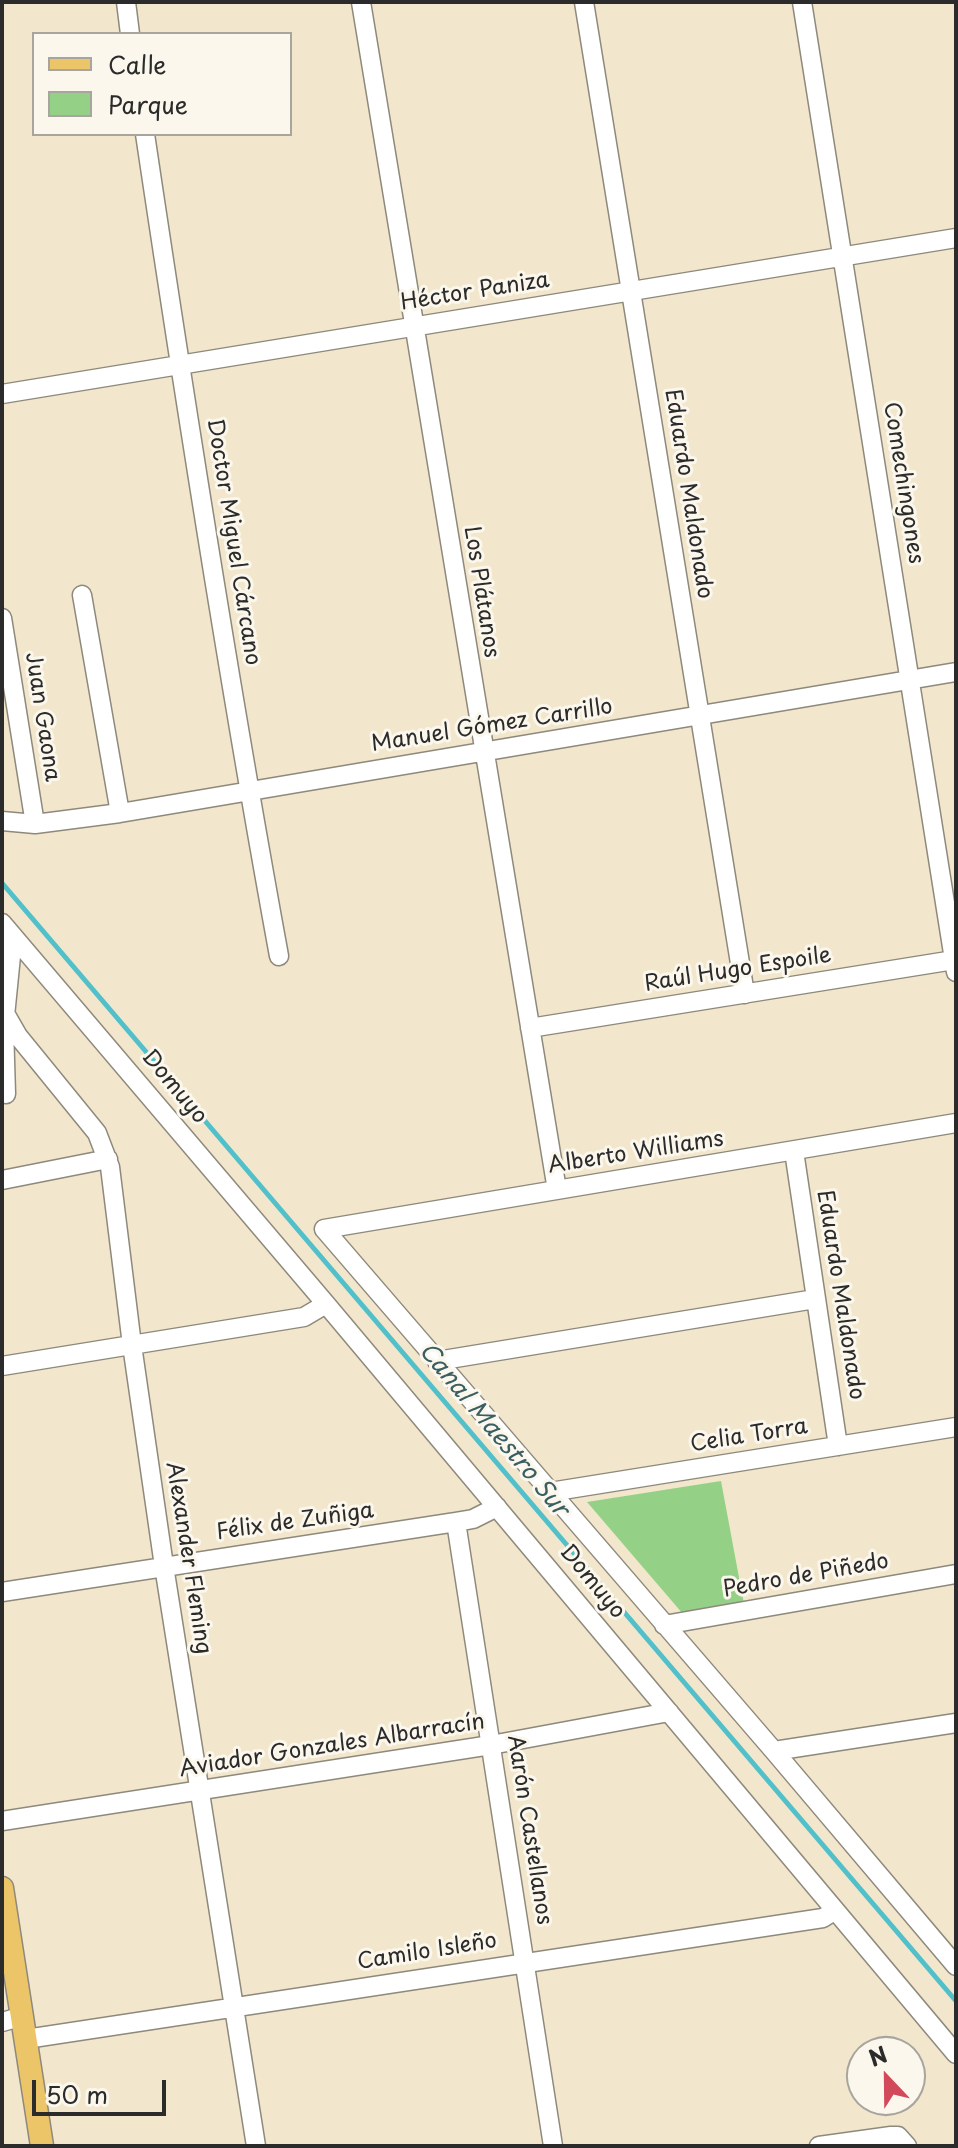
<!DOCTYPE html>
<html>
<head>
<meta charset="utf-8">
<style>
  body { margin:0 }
  #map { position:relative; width:958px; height:2148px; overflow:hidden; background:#f2e7cc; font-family:"Playpen Sans",sans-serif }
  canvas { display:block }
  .frame { position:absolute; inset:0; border:4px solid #2b2b2b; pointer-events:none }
  .legend { position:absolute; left:32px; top:32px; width:260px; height:104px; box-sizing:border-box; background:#fbf7ec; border:2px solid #a8a59f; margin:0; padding:10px 14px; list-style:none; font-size:24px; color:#2b2b2b }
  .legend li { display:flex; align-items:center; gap:16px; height:40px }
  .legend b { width:40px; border:2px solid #a8a59f }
  .north { position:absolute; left:846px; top:2036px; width:80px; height:80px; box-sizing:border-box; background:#fbf7ec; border:2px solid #a8a59f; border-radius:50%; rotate:338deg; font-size:22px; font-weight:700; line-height:32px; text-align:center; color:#2b2b2b }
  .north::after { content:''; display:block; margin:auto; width:28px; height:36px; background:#d1495b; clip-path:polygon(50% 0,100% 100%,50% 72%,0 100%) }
  .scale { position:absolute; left:32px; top:2080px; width:134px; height:36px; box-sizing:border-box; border:4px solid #2b2b2b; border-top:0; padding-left:10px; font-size:24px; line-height:28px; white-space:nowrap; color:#2b2b2b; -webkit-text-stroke:6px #fbf7ec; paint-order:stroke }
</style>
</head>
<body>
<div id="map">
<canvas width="958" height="2148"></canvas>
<div class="frame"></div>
<ul class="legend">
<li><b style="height:10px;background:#edc569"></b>Calle</li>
<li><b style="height:22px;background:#94d187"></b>Parque</li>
</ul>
<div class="north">N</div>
<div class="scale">50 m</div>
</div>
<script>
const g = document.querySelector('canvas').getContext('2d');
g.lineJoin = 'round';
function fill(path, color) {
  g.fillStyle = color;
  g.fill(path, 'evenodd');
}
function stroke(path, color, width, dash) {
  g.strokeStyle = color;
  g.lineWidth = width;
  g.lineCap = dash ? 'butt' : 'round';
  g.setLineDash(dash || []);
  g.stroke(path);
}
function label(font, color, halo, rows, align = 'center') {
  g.font = font + ' "Playpen Sans",sans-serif';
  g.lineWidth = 6;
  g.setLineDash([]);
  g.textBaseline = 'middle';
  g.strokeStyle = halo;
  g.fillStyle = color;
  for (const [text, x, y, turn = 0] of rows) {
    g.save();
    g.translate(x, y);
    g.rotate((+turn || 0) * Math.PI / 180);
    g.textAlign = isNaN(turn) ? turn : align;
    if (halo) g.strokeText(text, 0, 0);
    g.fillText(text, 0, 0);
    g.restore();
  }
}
const green = new Path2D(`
  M 721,1481 L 744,1604 L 683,1614 L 587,1502 Z`);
const stream = new Path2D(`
  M 2,883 L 956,2001`);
const minor = new Path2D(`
  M 126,2 L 130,34
  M 361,2 L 557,1190
  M 584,2 L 745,994
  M 802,2 L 956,972
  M 145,134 C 186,409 229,683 279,956
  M 2,394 L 956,238
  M 82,595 L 120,813
  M 2,618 L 35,824
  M 2,821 L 35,824 L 120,813 L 956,672
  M 2,923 L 326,1304 L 956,2054
  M 6,930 L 11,956 L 4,1026 L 6,1094
  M 2,1008 L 18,1036 L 97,1133 L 110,1167 L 132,1345 L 164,1566 L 256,2146
  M 530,1028 L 954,960
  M 794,1151 L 838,1446
  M 2,1180 L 108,1159
  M 324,1229 L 774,1751 L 956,1966
  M 324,1229 L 956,1123
  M 437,1361 L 815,1299
  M 2,1366 L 304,1317 L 326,1304
  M 550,1492 L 956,1427
  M 456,1522 L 553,2146
  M 2,1592 L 456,1522 L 473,1519 L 497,1507
  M 664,1625 L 956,1574
  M 774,1751 L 956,1723
  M 2,1821 L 491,1745 L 669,1712
  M 2,2022 L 23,2016
  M 26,2039 L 823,1918 L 834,1911
  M 819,2146 L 891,2136 L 898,2136 L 907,2146`);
const major = new Path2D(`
  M 2,1888 L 42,2146`);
const streetNames = [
  ["Héctor Paniza",475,292,-9],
  ["Comechingones",903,483,81],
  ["Eduardo Maldonado",688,494,81],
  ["Doctor Miguel Cárcano",233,542,81],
  ["Los Plátanos",481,592,81],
  ["Juan Gaona",42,717,81],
  ["Manuel Gómez Carrillo",492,726,-9],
  ["Raúl Hugo Espoile",738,970,-9],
  ["Domuyo",174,1087,50],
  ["Alberto Williams",636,1153,-9],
  ["Eduardo Maldonado",840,1295,81],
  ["Celia Torra",749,1436,-9],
  ["Félix de Zuñiga",295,1522,-8],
  ["Alexander Fleming",188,1558,81],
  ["Pedro de Piñedo",806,1576,-10],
  ["Domuyo",592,1582,50],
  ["Aviador Gonzales Albarracín",332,1746,-9],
  ["Aarón Castellanos",529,1830,81],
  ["Camilo Isleño",427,1952,-9]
];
const waterNames = [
  ["Canal Maestro Sur",493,1430,50]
];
fill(green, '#94d187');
stroke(stream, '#52c0ca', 5);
stroke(minor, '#8e897c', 21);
stroke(major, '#8e897c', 25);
stroke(minor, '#fff', 18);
stroke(major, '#edc569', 22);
label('22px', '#2b2b2b', '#fbf7ec', streetNames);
label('italic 24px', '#395f63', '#fbf7ec', waterNames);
</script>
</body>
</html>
